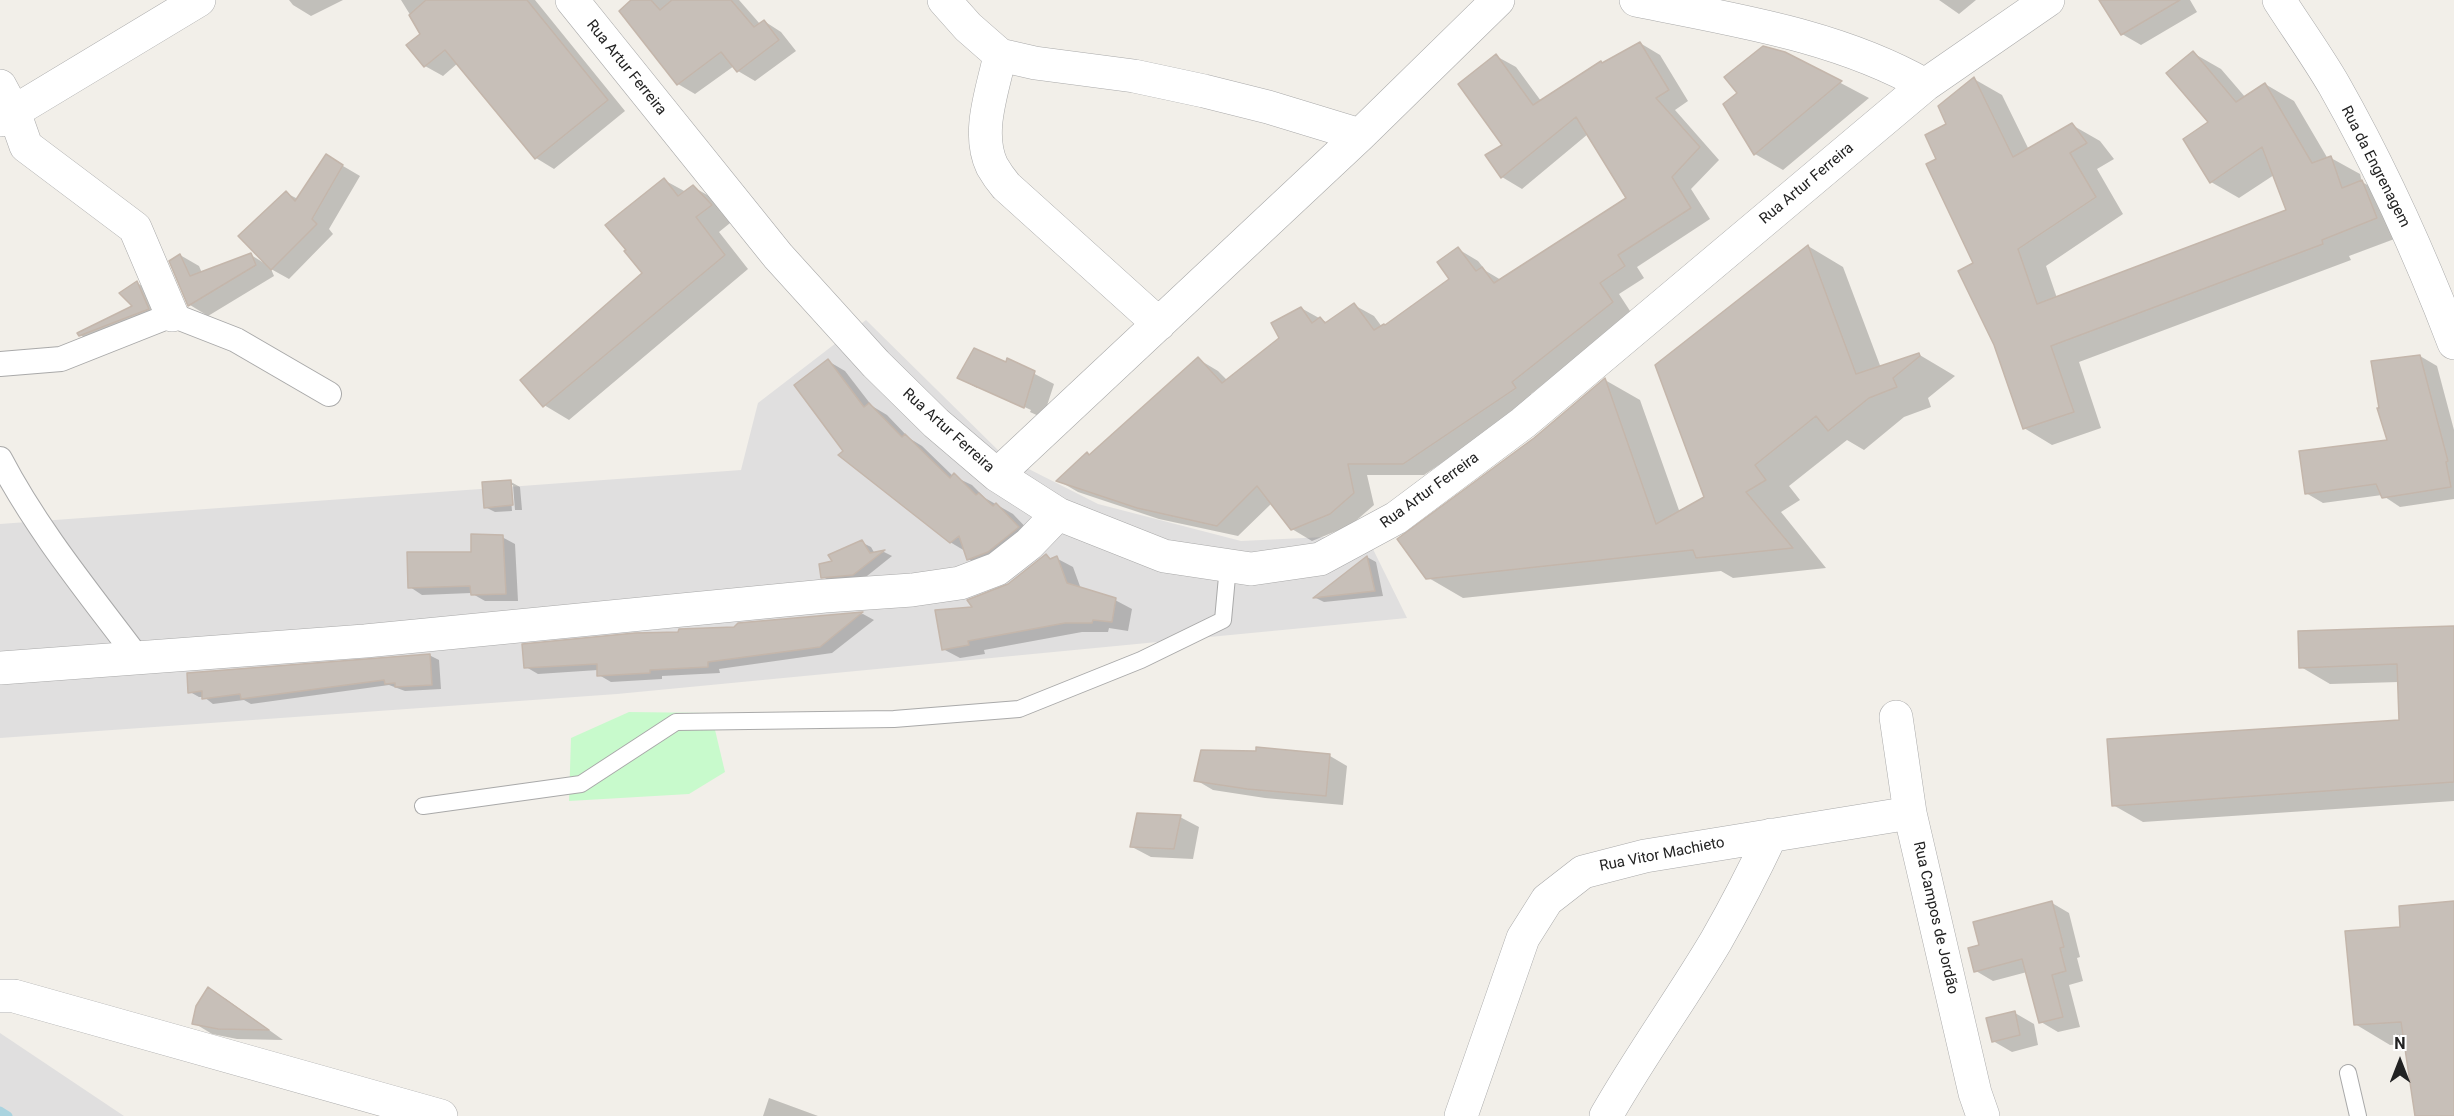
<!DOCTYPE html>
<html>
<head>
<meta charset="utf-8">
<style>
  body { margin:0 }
  #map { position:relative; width:2454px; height:1116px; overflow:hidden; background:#f2efe9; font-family:Roboto,sans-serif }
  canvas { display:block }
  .north { position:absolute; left:2370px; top:1032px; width:60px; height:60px; -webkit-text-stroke:4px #fff; paint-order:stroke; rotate:0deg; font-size:16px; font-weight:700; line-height:24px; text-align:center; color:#222 }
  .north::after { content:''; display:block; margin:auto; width:21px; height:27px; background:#222; clip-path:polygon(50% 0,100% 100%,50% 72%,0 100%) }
</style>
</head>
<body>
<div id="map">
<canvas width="2454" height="1116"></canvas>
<div class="north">N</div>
</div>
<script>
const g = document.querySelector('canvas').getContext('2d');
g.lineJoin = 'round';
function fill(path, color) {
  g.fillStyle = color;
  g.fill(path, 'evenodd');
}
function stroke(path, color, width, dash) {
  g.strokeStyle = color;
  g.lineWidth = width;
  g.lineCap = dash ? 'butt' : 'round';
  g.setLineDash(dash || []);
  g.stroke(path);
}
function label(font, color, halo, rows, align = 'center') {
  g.font = font + ' Roboto,sans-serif';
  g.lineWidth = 4.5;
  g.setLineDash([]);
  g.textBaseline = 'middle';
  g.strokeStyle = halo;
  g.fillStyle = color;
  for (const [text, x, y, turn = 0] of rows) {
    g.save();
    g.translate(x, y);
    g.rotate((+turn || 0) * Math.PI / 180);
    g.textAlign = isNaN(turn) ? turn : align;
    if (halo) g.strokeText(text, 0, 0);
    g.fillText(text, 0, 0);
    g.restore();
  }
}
const residential = new Path2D(`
  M 866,320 L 1005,457 L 1098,504 L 1241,541 L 1366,535 L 1407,618 L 617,694 L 0,738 L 0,524 L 741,470 L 758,403 Z
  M 0,1033 L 124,1116 L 0,1116 Z`);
const park = new Path2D(`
  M 629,712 L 711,713 L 725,772 L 689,794 L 569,801 L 571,738 Z`);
const shadow = new Path2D(`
  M 289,0 L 343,0 L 311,16 L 293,5 Z
  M 401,0 L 535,0 L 625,111 L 554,169 L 536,158 L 458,63 L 443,76 L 425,66 L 408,46 L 422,34 Z
  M 634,0 L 739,0 L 760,24 L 764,21 L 781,32 L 796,51 L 755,81 L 738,71 L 734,66 L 695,94 L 678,84 Z
  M 1939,0 L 1976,0 L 1959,14 Z
  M 2101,0 L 2190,0 L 2197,12 L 2141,45 L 2122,34 Z
  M 1640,43 L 1660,55 L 1688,101 L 1675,110 L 1719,160 L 1691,189 L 1710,219 L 1637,267 L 1644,278 L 1619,294 L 1632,314 L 1531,394 L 1535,400 L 1424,475 L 1367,475 L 1374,505 L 1351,525 L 1312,541 L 1292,529 L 1272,503 L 1238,536 L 1159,519 L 1078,492 L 1059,481 L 1090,456 L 1198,359 L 1218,371 L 1228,381 L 1281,338 L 1301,308 L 1328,323 L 1354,305 L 1374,316 L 1382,327 L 1386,327 L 1452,280 L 1458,249 L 1478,261 L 1486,271 L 1501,280 L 1628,198 L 1588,134 L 1522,189 L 1502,177 L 1504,145 L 1496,56 L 1516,67 L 1541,101 Z
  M 1784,53 L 1869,98 L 1783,170 L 1755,154 L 1739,94 Z
  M 2193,53 L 2221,69 L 2246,98 L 2265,84 L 2294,101 L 2328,159 L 2331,158 L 2360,174 L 2362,182 L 2391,198 L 2405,235 L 2349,256 L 2351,260 L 2079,362 L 2101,428 L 2052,445 L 2024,428 L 1975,264 L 1938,160 L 1948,125 L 1974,79 L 2002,95 L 2029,150 L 2072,125 L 2100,141 L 2114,159 L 2097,169 L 2123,214 L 2046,266 L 2057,298 L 2288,211 L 2274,175 L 2239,198 L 2211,182 L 2210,122 Z
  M 326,156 L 360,176 L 329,229 L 333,234 L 289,279 L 271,269 L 274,276 L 208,316 L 190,305 L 180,255 L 199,266 L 202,273 L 251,255 L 264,263 L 286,193 L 298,199 Z
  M 664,180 L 686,192 L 693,187 L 718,201 L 735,219 L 719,232 L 748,269 L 569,420 L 544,405 L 644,273 L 628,250 Z
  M 1808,246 L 1843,267 L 1881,368 L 1918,354 L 1955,376 L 1928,398 L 1931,407 L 1904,417 L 1864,450 L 1847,440 L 1789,486 L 1800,500 L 1781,512 L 1826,568 L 1733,578 L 1721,571 L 1463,598 L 1427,577 L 1535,439 L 1605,380 L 1640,400 L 1680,513 L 1706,498 Z
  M 137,283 L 155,293 L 166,319 L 98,346 L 80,335 L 134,306 Z
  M 2420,356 L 2437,366 L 2454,430 L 2454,499 L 2400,507 L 2382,495 L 2323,503 L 2306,493 L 2389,442 Z
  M 1008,360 L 1054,384 L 1043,418 L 1030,412 L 1031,410 L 977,385 L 977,388 L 959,378 L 1007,364 Z
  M 828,361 L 845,371 L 872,406 L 887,415 L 909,438 L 922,446 L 953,476 L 972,485 L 985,498 L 1013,514 L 1035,537 L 985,569 L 968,559 L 965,551 L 950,542 L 845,451 Z
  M 511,482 L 520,487 L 522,510 L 515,510 L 513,485 L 510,485 L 512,511 L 495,512 L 485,507 Z
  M 502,537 L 515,544 L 518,601 L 485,601 L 471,593 L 422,595 L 410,587 Z
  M 861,542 L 871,547 L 875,554 L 884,552 L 892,556 L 862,580 L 832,582 L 823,577 L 834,563 Z
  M 1046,556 L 1052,559 L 1056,558 L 1073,567 L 1081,589 L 1115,600 L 1132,609 L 1128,631 L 1109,628 L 1108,632 L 1082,632 L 984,650 L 985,654 L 960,658 L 943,649 L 975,608 L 1009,585 Z
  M 1367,557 L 1376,562 L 1383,596 L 1324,602 L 1316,598 Z
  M 863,614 L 874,620 L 832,653 L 719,669 L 720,673 L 662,676 L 662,679 L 611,682 L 599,675 L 598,670 L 538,674 L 526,667 L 679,634 L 735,629 L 738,625 Z
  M 2454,627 L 2454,801 L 2143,822 L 2113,805 L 2400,721 L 2399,682 L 2330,684 L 2301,667 Z
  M 429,655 L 439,660 L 441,689 L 405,691 L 389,685 L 251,704 L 244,700 L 213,704 L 204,697 L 199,697 L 190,692 Z
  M 1258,749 L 1330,756 L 1347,766 L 1343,805 L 1265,798 L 1213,790 L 1196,780 L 1257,753 Z
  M 1180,817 L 1199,827 L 1193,859 L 1151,857 L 1132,847 Z
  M 2052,903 L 2069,913 L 2080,957 L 2077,958 L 2083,981 L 2069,985 L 2080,1027 L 2058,1032 L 2041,1022 L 2027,972 L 1993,981 L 1976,971 L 1981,946 Z
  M 2454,903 L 2454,1116 L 2416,1116 L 2405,1044 L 2390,1045 L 2355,1024 L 2402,928 Z
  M 208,989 L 226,999 L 283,1040 L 237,1039 L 212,1034 L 194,1023 Z
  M 2015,1013 L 2034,1024 L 2038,1045 L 2012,1052 L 1993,1041 Z
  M 769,1098 L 818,1116 L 763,1116 Z`);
const stream = new Path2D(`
  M 0,1111 L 8,1116`);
const building = new Path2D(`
  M 426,0 L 527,0 L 608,100 L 535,159 L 445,50 L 424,67 L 406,45 L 420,34 L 409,15 Z
  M 631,0 L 651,0 L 660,10 L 672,0 L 731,0 L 754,27 L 764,20 L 779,40 L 737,72 L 721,52 L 677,85 L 619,11 Z
  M 2099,0 L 2180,0 L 2121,35 Z
  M 1640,42 L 1669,90 L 1656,98 L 1700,147 L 1672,177 L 1691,208 L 1618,255 L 1625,266 L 1600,283 L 1613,302 L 1512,382 L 1516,388 L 1403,464 L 1348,464 L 1354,493 L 1330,514 L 1291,530 L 1257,486 L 1217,526 L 1137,508 L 1056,481 L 1087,452 L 1089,455 L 1198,357 L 1222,383 L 1279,338 L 1271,323 L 1301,307 L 1312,323 L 1320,317 L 1325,323 L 1354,303 L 1374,330 L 1384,324 L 1385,325 L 1449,279 L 1437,262 L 1458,247 L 1476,271 L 1482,267 L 1494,283 L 1626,198 L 1576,117 L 1501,178 L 1485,155 L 1502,145 L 1458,84 L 1496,54 L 1533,105 L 1601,61 L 1602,63 Z
  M 1763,46 L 1785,52 L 1842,81 L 1754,155 L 1723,104 L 1737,93 L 1724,77 Z
  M 2193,51 L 2236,102 L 2265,83 L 2312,163 L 2331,156 L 2342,188 L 2362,180 L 2377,218 L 2322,240 L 2323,244 L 2051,346 L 2074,412 L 2023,429 L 1994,345 L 1958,271 L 1973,263 L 1926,164 L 1936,159 L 1925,135 L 1946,124 L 1938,106 L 1974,77 L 2013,157 L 2072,123 L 2087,143 L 2070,153 L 2096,197 L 2018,249 L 2037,304 L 2286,210 L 2262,147 L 2210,183 L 2183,139 L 2208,122 L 2166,73 Z
  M 326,154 L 343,165 L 312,219 L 317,224 L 271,270 L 238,236 L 286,191 L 295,201 Z
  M 664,178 L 678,196 L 693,185 L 712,205 L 696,217 L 725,255 L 543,407 L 520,380 L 642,273 L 624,251 L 626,250 L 605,225 Z
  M 1808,245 L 1856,374 L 1919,353 L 1920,356 L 1893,378 L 1897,387 L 1869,398 L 1828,431 L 1816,416 L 1755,465 L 1766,480 L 1746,492 L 1793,548 L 1696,558 L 1693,550 L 1426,579 L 1397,539 L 1534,438 L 1605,378 L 1656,524 L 1704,497 L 1655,365 Z
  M 251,253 L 256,265 L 188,306 L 169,261 L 180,254 L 190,276 Z
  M 137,281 L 149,309 L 79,336 L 77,333 L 132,306 L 119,293 Z
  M 974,348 L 1006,362 L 1007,358 L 1035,371 L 1024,408 L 957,378 Z
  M 2420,355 L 2448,461 L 2446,462 L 2451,487 L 2382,498 L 2376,484 L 2305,494 L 2299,451 L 2387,440 L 2377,408 L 2379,408 L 2371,361 Z
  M 828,359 L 864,407 L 869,403 L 902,437 L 905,434 L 950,478 L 954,473 L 976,495 L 979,493 L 993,506 L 996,503 L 1019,527 L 988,552 L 967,560 L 959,536 L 950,543 L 838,455 L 843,451 L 794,385 Z
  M 511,480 L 513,505 L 484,508 L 482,482 Z
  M 471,534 L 503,535 L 506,594 L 471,595 L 470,586 L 408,588 L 407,552 L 471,552 Z
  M 862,540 L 870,553 L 885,550 L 853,575 L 821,578 L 819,564 L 832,561 L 828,555 Z
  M 1046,554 L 1050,559 L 1057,556 L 1067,583 L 1116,598 L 1112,622 L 1093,620 L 1092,623 L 1065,623 L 968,641 L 969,645 L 942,650 L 935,610 L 972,607 L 967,600 L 1008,584 Z
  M 1367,556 L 1375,591 L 1313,598 Z
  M 863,612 L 820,647 L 708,662 L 708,667 L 650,670 L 650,673 L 597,676 L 597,664 L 524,668 L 522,644 L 635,633 L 678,632 L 679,629 L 734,627 L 738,623 Z
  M 2454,626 L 2454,782 L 2112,806 L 2107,739 L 2399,720 L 2397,664 L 2299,668 L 2298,631 Z
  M 430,654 L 432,685 L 395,687 L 395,683 L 385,684 L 384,680 L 241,699 L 240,694 L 202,699 L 202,691 L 188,693 L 187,673 Z
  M 1256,747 L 1330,754 L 1326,796 L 1247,789 L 1194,781 L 1201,750 L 1256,751 Z
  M 1137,813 L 1181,815 L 1174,849 L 1130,847 Z
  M 2052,901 L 2064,947 L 2060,948 L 2066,971 L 2052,975 L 2063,1017 L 2039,1023 L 2022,959 L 1974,972 L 1968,948 L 1979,945 L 1973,922 Z
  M 2454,901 L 2454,1116 L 2415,1116 L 2401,1022 L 2354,1025 L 2345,931 L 2400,927 L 2399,906 Z
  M 208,987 L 269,1030 L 218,1029 L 192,1024 L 196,1006 Z
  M 2015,1011 L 2020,1035 L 1992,1042 L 1986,1018 Z`);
const service = new Path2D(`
  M 423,806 L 581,784 L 676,722 L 894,719 L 1019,709 L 1141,660 L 1223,620 L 1228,566
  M 2348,1073 L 2358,1116`);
const pedestrian = new Path2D(`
  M 0,364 L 61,359 L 172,315 L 236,340 L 329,394
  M 0,459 C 37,530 89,593 137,657`);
const minor = new Path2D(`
  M 572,0 L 778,256 L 876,364 L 936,423 L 997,475 L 1058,514 L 1164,556 L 1251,569 L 1320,559 L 1396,518 L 1523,423 L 1925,85 L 2048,0
  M 944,0 L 968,27 L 1000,55 L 1035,63 L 1134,76 L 1204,91 L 1268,107 L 1360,135
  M 1636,0 C 1734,20 1837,35 1925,85
  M 1000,55 C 993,90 976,132 992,166 C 996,173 1001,180 1006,186 L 1159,324
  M 0,86 L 14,112 L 26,146 L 135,228 L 172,315
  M 0,120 L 199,0
  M 997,475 L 1360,135 L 1498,0
  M 0,668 L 365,641 L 825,596 L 912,590 L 960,583 L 997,569 L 1029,544 L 1058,514
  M 1896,717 L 1910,813 L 1975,1093 L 1983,1116
  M 0,996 L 14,996 L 441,1116
  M 1461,1116 L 1523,938 L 1547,900 L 1583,872 L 1645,856 L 1910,813
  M 1606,1116 C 1640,1056 1681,1000 1716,941 C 1736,906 1754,871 1771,835`);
const tertiary = new Path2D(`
  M 2279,0 C 2297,28 2317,56 2334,85 C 2381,168 2420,254 2454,343`);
const streetNames = [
  ["Rua Artur Ferreira",626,68,51],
  ["Rua da Engrenagem",2375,167,63],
  ["Rua Artur Ferreira",1807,184,-40],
  ["Rua Artur Ferreira",948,431,42],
  ["Rua Artur Ferreira",1430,491,-36],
  ["Rua Vitor Machieto",1662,855,-11],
  ["Rua Campos de Jordão",1935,918,77]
];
fill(residential, '#e0dfdf');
fill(park, '#c8facc');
fill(shadow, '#0003');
stroke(stream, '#aad3df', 9);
fill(building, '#c7bfb8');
stroke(building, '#c4b6ab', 1.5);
stroke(service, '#a9a9a9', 18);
stroke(pedestrian, '#a9a9a9', 26);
stroke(minor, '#a9a9a9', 34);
stroke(tertiary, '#a9a9a9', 34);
stroke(service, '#fff', 16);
stroke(pedestrian, '#fff', 24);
stroke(minor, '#fff', 33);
stroke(tertiary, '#fff', 33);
label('15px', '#222', '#fff', streetNames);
</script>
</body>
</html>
